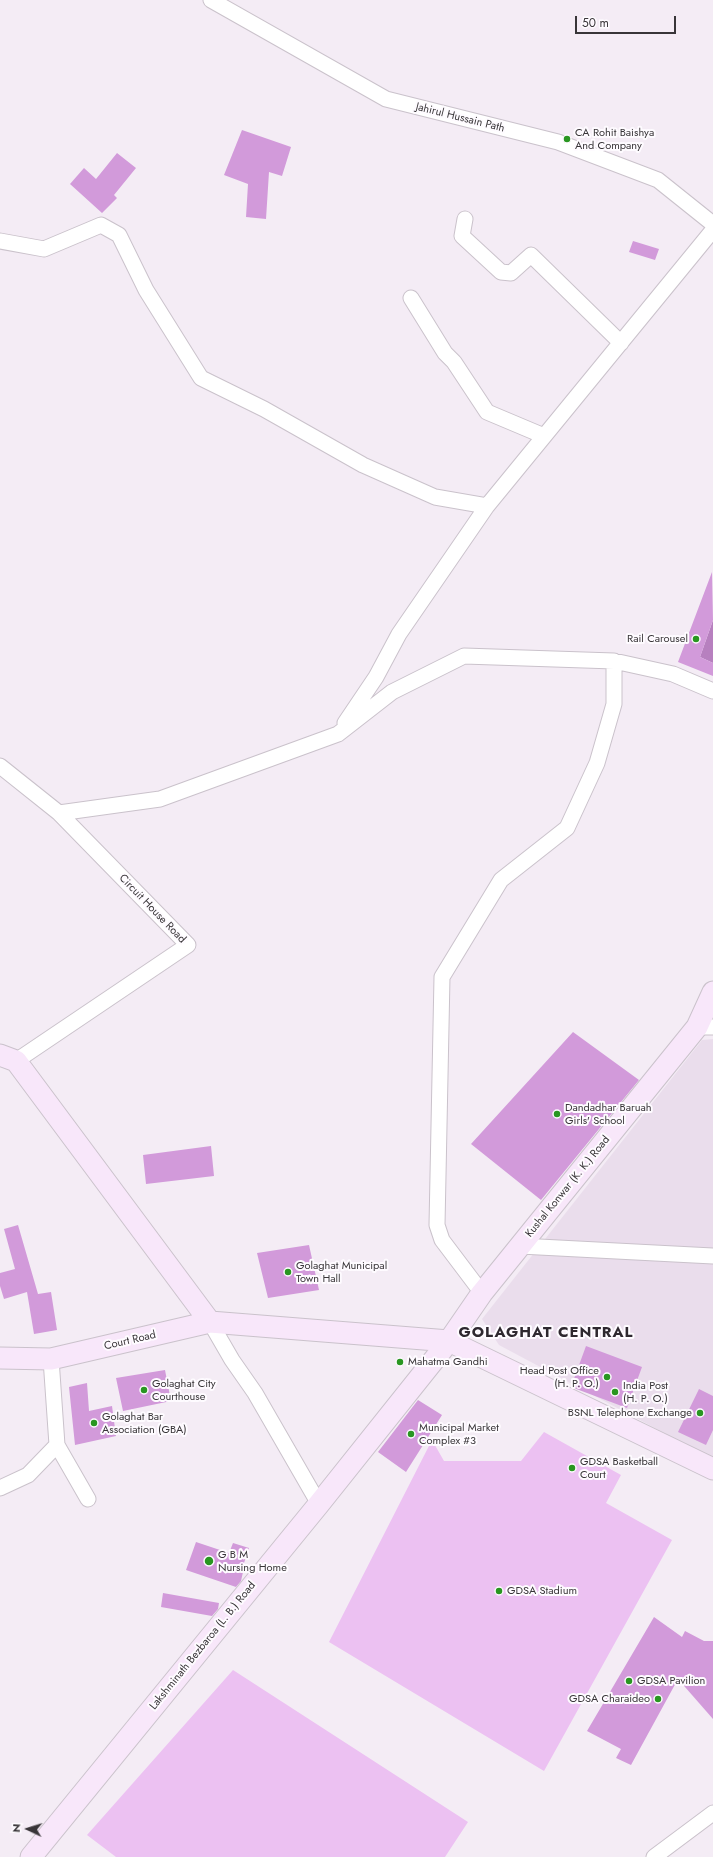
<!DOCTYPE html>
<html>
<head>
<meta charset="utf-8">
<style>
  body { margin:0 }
  #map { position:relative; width:713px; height:1857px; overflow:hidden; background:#f4ecf5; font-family:Jost,sans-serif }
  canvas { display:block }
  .north { position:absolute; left:8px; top:1809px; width:40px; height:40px; -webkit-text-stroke:3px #fefbff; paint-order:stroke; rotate:274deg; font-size:11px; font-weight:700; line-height:16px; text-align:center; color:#383538 }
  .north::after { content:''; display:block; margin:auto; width:14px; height:18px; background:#383538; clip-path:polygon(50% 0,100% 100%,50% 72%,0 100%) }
  .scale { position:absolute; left:575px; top:16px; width:101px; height:18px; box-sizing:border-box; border:2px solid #383538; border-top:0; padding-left:5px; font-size:12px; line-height:14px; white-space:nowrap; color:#383538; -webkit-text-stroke:3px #fefbff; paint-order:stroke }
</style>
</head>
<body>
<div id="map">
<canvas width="713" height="1857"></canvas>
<div class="north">N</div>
<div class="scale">50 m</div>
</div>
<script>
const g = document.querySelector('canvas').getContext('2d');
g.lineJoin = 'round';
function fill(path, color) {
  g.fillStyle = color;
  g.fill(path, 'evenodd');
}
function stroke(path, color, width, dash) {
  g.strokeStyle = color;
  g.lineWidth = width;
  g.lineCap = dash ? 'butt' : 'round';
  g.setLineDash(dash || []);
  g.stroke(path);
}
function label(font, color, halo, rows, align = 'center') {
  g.font = font + ' Jost,sans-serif';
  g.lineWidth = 4;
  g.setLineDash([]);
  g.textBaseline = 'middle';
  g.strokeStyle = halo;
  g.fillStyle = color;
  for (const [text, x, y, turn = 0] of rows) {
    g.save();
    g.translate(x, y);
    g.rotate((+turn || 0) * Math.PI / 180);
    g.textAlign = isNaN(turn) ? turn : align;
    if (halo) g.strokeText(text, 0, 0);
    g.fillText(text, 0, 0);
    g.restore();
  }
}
const built = new Path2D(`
  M 713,1039 L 713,1459 L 499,1345 L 482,1319 L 702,1040 Z`);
const green = new Path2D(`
  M 544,1432 L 621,1475 L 606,1503 L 672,1540 L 544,1771 L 329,1642 L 432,1440 L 444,1461 L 521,1461 Z
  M 233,1670 L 468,1822 L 445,1857 L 116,1857 L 87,1835 Z`);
const water = new Path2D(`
  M 713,620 L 713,663 L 700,657 Z`);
const building = new Path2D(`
  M 242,130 L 291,147 L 282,176 L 269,172 L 266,219 L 246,217 L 248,184 L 224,175 Z
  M 117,153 L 136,168 L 114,195 L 117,198 L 102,213 L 70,184 L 84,168 L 96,179 Z
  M 633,241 L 659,249 L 655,260 L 629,252 Z
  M 712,572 L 713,620 L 700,657 L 713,663 L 713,676 L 678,662 Z
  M 573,1032 L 639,1080 L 541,1200 L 471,1144 Z
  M 211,1146 L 214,1176 L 146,1184 L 143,1155 Z
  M 18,1225 L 38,1294 L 51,1292 L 57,1330 L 34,1334 L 27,1292 L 4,1299 L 0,1286 L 0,1273 L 15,1269 L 4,1229 Z
  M 309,1245 L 319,1290 L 268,1298 L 257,1253 Z
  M 586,1346 L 642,1367 L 627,1408 L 571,1387 Z
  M 165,1370 L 171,1401 L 123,1411 L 116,1378 Z
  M 87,1383 L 89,1411 L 112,1406 L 116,1436 L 75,1445 L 69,1387 Z
  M 699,1389 L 713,1396 L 713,1430 L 706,1445 L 678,1432 Z
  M 418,1400 L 442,1415 L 406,1472 L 378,1452 Z
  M 196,1542 L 229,1553 L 233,1543 L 249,1548 L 241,1572 L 243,1572 L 241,1581 L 236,1587 L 186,1570 Z
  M 163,1593 L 219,1603 L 218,1609 L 212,1616 L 161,1607 Z
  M 654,1617 L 682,1637 L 685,1631 L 704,1641 L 713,1641 L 713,1719 L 678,1679 L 631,1765 L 616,1758 L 621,1749 L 587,1731 Z`);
const street = new Path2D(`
  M 211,0 L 386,99 L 558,142 L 658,180 L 713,224
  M 465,219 L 462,236 L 501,272 L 511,273 L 531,255 L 621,343
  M 0,241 L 44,249 L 101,225 L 119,235 L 146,290 L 201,378 L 264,409 L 363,465 L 435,497 L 487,506
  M 411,298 L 445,353 L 454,362 L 487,412 L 544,436
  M 345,723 L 376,677 L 399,634 L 487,506 L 713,230
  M 0,766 L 59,813 L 188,945 L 16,1061
  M 59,813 L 160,799 L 338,734 L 392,692 L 464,656 L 614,661 L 673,674 L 713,691
  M 697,1027 L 713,1027
  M 520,1246 L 713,1256
  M 482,1293 L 442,1240 L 437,1225 L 442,977 L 501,880 L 567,828 L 597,763 L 614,704 L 614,661
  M 210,1322 L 232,1360 L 255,1393 L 319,1504
  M 57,1445 L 88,1499
  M 0,1488 L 28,1475 L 57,1445 L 51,1359
  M 654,1857 L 713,1813`);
const secondary = new Path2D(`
  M 0,1055 L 16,1061 L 210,1322
  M 0,1358 L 51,1359 L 210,1322 L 449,1341 L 713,1469
  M 31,1857 L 319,1504 L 449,1341 L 482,1293 L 697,1027 L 713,992`);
const markers = [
  [567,139,4,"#299621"],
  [696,639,4,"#299621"],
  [557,1114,4,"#299621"],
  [288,1272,4,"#299621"],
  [400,1362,4,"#299621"],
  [607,1377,4,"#299621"],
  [144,1390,4,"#299621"],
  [615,1392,4,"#299621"],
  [700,1413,4,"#299621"],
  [94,1423,4,"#299621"],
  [411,1434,4,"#299621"],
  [572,1468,4,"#299621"],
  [209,1561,5,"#299621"],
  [499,1591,4,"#299621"],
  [629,1681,4,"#299621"],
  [658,1699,4,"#299621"]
];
const streetNames = [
  ["Jahirul Hussain Path",460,118,14],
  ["Circuit House Road",152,909,46],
  ["Kushal Konwar (K. K.) Road",568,1187,-51],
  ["Court Road",130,1341,-13],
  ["Lakshminath Bezbaroa (L. B.) Road",203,1646,-51]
];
const poiNames = [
  ["CA Rohit Baishya",575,133],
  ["And Company",575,146],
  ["Rail Carousel",688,639,"right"],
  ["Dandadhar Baruah",565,1108],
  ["Girls' School",565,1121],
  ["Golaghat Municipal",296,1266],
  ["Town Hall",296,1279],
  ["Mahatma Gandhi",408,1362],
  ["Head Post Office",599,1371,"right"],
  ["(H. P. O.)",599,1384,"right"],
  ["Golaghat City",152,1384],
  ["Courthouse",152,1397],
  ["India Post",623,1386],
  ["(H. P. O.)",623,1399],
  ["BSNL Telephone Exchange",692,1413,"right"],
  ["Golaghat Bar",102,1417],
  ["Association (GBA)",102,1430],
  ["Municipal Market",419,1428],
  ["Complex #3",419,1441],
  ["GDSA Basketball",580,1462],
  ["Court",580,1475],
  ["G B M",218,1555],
  ["Nursing Home",218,1568],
  ["GDSA Stadium",507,1591],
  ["GDSA Pavilion",637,1681],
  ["GDSA Charaideo",650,1699,"right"]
];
const districtNames = [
  ["GOLAGHAT CENTRAL",546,1333]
];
fill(built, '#eaddec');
fill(green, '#ecc1f2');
fill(water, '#b780bf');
fill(building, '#d29ada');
stroke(street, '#cac2cb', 17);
stroke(secondary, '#cac2cb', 23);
stroke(street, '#fff', 15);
stroke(secondary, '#f8e7fa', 21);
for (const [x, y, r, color] of markers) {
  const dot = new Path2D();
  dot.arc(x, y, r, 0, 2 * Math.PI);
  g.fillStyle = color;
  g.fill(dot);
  stroke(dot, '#fefbff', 1.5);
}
label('11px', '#383538', '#fefbff', streetNames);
label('11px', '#383538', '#fefbff', poiNames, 'left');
g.letterSpacing = '1px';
label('bold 15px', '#2e282f', '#fefbff', districtNames);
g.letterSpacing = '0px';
</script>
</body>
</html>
